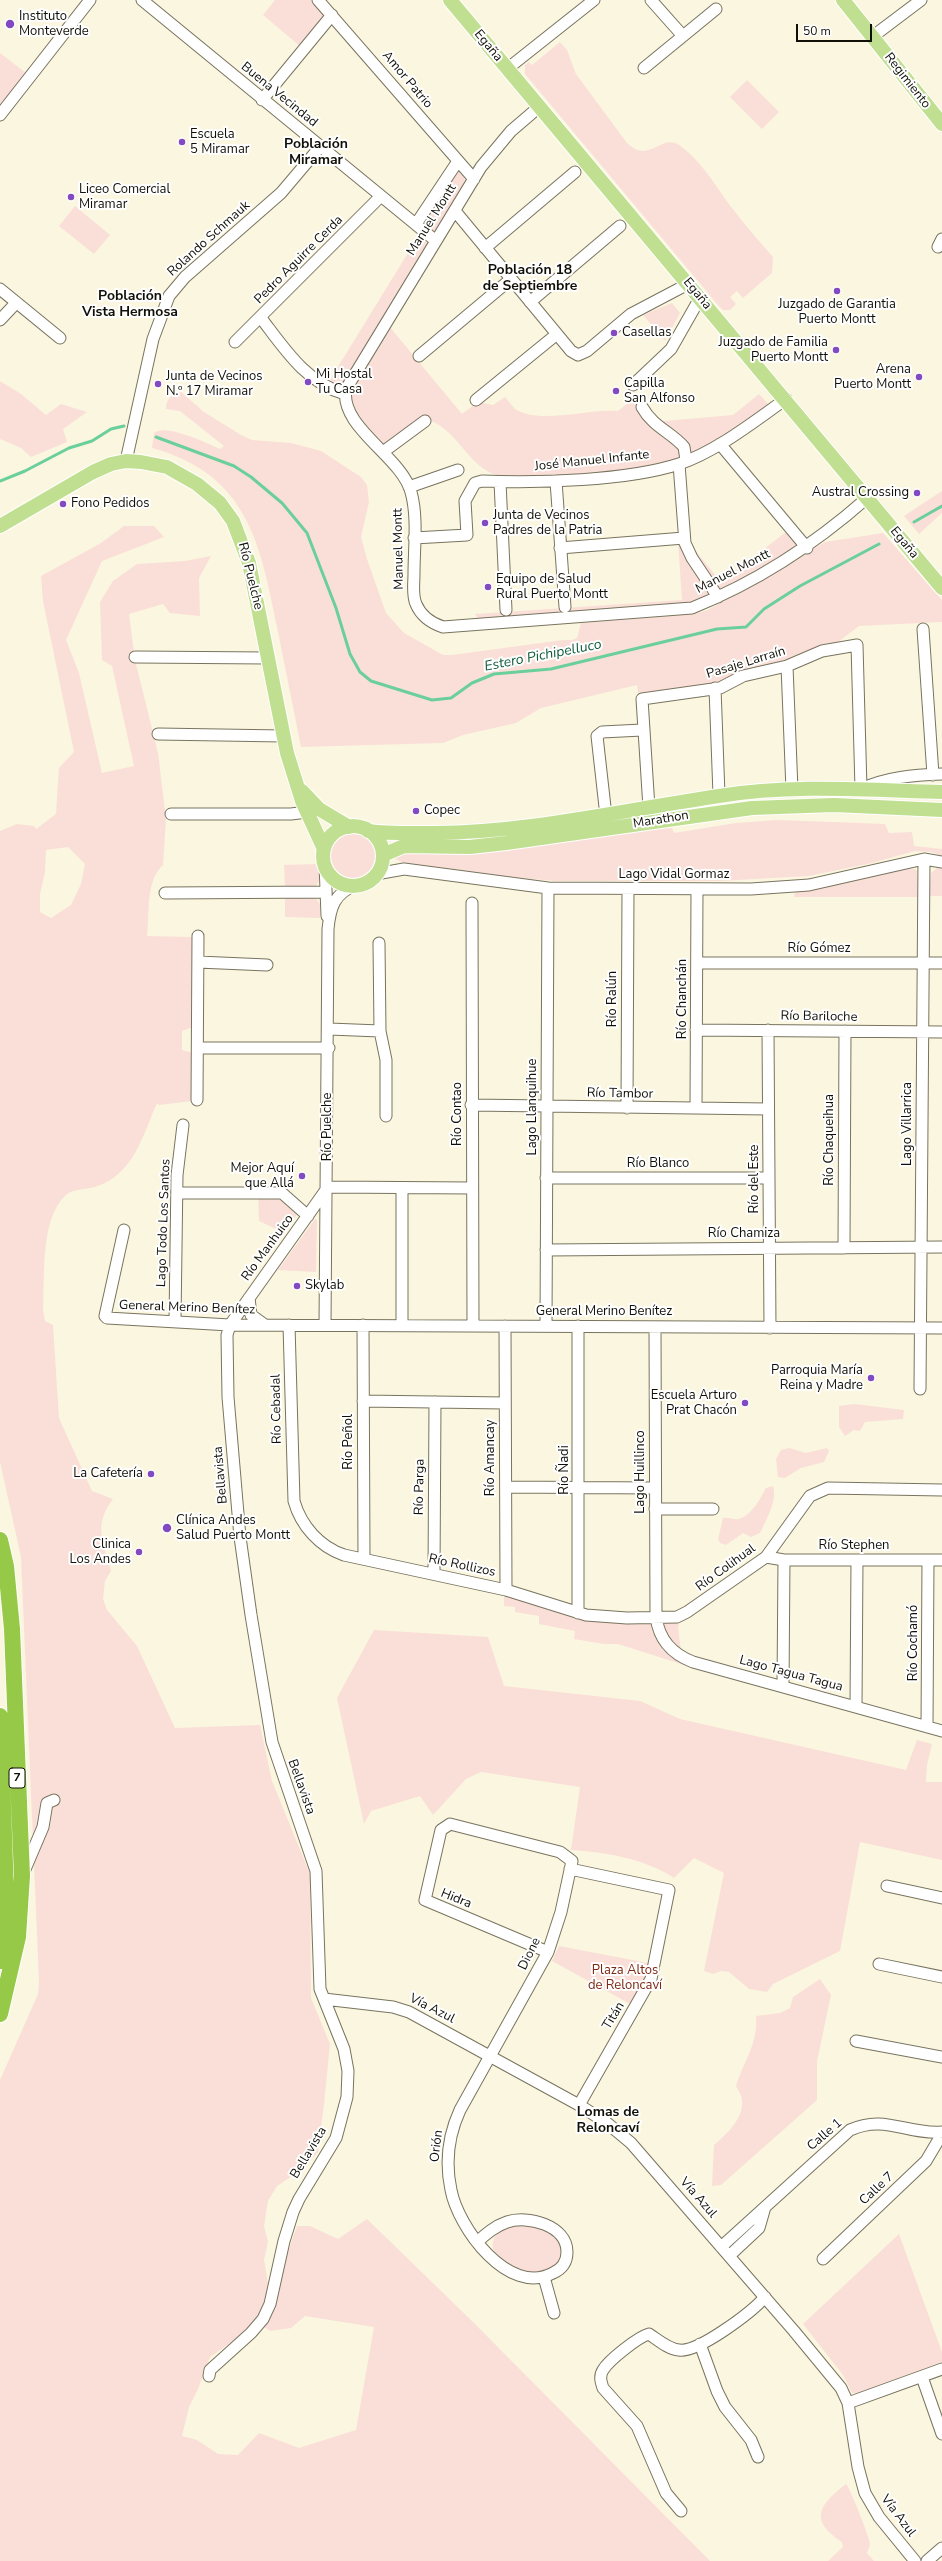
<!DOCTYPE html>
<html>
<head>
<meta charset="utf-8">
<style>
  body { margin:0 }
  #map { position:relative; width:942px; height:2561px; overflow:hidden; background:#fbf6df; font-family:"Nunito Sans",sans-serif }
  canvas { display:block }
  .scale { position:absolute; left:796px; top:24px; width:76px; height:18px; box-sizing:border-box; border:2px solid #111008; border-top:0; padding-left:5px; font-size:12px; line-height:14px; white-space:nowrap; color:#111008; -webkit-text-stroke:3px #fff; paint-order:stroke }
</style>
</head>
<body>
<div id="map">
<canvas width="942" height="2561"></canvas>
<div class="scale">50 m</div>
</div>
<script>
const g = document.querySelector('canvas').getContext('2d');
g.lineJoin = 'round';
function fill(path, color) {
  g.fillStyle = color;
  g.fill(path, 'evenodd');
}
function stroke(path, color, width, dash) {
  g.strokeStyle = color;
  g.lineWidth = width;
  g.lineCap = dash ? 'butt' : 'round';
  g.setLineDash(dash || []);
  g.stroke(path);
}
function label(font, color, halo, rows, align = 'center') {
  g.font = font + ' "Nunito Sans",sans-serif';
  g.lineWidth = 4;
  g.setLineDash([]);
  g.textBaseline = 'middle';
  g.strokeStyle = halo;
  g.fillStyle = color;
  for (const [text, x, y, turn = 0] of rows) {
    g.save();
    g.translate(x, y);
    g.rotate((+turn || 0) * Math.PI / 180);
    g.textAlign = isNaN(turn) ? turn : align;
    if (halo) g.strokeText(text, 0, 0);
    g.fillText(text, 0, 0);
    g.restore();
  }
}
const green = new Path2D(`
  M 275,0 L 311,0 L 328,15 L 301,47 L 263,15 Z
  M 560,42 L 567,50 L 576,74 L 627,143 C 649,165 661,133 679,145 C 702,161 716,187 732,208 C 745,225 759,241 773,257 L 772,273 L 743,298 L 737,291 L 730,297 L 736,304 L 730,310 L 723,310 L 718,305 L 525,74 L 525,65 L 529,62 L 532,65 Z
  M 0,53 L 26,73 L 0,106 Z
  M 747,80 L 779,112 L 762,129 L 730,97 Z
  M 459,171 L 464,176 L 465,184 L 436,230 L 432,231 L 426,227 L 425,221 Z
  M 75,206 L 110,235 L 94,254 L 59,226 Z
  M 419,235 L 428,244 L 340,387 L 328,383 Z
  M 672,303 L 680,313 L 665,341 L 643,315 Z
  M 389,326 L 462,414 L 478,402 L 493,405 L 505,397 C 508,400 512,406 515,409 C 539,425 589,408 618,411 L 637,396 L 641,407 L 653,422 L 733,415 L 759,394 L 770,406 C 741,425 711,449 678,460 C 638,472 595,474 554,476 C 536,477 508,481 491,473 C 465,461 457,428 424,418 L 384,446 C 373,433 358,420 352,404 C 345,387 379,342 389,326 Z
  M 0,381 L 21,394 L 46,415 L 61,404 L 87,412 L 63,429 L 67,442 L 31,457 L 21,448 L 0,439 Z
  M 180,391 L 204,412 L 241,435 L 252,440 L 291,443 L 321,451 L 361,477 L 367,485 L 369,502 L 361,537 L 367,559 L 386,613 L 404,633 L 443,655 L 452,655 L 563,640 L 572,640 L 577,638 L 581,623 L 694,614 L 708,610 L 825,542 L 883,533 L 942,600 L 942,622 L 859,626 L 838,642 L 822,650 L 719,684 L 639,698 L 637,685 L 541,708 L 516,723 L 463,735 L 443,743 L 301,747 C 293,707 285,667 277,627 C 260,542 247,474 152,448 L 154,433 C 165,423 207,443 220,449 L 224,446 L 180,411 L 166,409 C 166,399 172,394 180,391 Z
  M 942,491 L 942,513 L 919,534 L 904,516 Z
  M 124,526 L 154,526 L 164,537 L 102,561 L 66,640 L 79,673 L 102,773 L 134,766 L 112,666 L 102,660 L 100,602 L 113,581 L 137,564 L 185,561 L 211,556 L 199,578 L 200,616 L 170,613 L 163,604 L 129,614 L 135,660 L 158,753 L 166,819 L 163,865 C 145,881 150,915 147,936 L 193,937 L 193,1027 L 182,1031 L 182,1050 L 193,1053 L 192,1101 L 159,1105 L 157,1103 C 143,1135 134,1173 98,1186 C 88,1190 74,1188 66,1195 C 40,1218 45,1277 43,1309 L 45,1321 L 53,1325 L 59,1418 L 92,1491 L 113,1499 C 93,1525 103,1542 111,1571 L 105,1581 L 103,1599 L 107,1610 L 137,1646 L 175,1728 L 260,1725 L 272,1781 L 310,1874 L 311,1998 L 330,2044 L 324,2104 L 318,2152 L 303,2169 L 277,2186 L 268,2201 L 264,2226 L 268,2242 L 264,2260 L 268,2283 L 267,2296 L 260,2319 L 239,2337 L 210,2357 L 198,2389 L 189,2407 L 182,2436 L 197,2440 L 218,2454 L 238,2455 L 259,2433 L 299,2448 L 356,2430 L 374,2327 L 305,2316 L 291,2328 L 270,2331 L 263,2326 L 274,2308 L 283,2266 L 297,2226 L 310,2226 L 338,2239 L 367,2219 L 473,2322 L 710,2561 L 0,2561 L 0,2080 L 38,1994 L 39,1982 L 21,1557 L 0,1462 L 0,831 L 17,824 L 34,826 L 36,829 L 56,814 L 59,768 L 74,752 L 43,601 L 41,576 L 101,543 ZM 68,847 L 85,864 L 81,884 L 71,905 L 51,918 L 40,912 L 40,894 L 45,872 L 46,850 Z
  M 786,532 L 798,546 L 721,591 L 706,573 L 693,548 L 721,582 Z
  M 678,541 L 709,596 L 687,604 L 478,619 L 475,614 L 682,600 Z
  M 778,820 L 885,824 L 889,833 L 912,832 L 914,846 L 942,849 L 942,856 L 931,852 L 915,851 L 872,863 L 809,876 L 720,881 L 555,881 L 496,876 L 403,863 L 394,858 L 400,853 L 658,827 L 672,828 L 674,833 L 736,823 Z
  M331 856a22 22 0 1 1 44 0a22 22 0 1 1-44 0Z
  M 318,864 L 320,879 L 315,888 L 285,888 L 284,865 Z
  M 937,868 L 942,868 L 942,896 L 929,896 L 931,873 Z
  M 906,869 L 915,869 L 917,871 L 918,897 L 794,897 L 795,891 Z
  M 285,897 L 316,899 L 320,904 L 320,918 L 285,917 Z
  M 258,1197 L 279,1197 L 299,1212 L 283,1232 L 259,1221 Z
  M 315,1219 L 317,1220 L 316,1272 L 278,1270 Z
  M 854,1404 L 904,1410 L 903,1419 L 865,1422 L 860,1431 L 854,1430 L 845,1436 L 839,1427 L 839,1406 Z
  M 789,1448 L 806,1453 L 827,1448 L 829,1451 L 824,1462 L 801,1468 L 785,1478 L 778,1477 L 776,1459 L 781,1450 Z
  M 773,1486 C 778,1500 766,1520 760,1533 L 751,1537 L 743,1533 L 726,1545 L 720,1543 L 718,1539 L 723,1518 C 728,1517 734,1520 739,1519 C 752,1515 760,1499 766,1488 Z
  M 504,1593 L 554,1609 L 651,1620 L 663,1649 L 681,1664 L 618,1644 L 604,1644 L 574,1639 L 575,1631 L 539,1624 L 539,1616 L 515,1612 L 515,1607 L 504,1606 Z
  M 680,1620 L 678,1627 L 681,1651 C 673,1643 661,1634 663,1622 Z
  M 374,1630 L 488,1637 L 504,1686 L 640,1701 L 680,1719 L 906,1770 L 917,1740 L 932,1744 L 927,1765 L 926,1782 L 942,1782 L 942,1860 L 860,1842 L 840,1951 L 773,1984 L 767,1992 L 749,1989 L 729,1972 L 721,1971 L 713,1974 L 704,1971 L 724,1873 L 694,1858 L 674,1878 C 646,1859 605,1852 571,1850 L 580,1787 L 481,1772 L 466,1779 L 433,1815 L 420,1796 L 371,1811 L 364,1824 L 337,1698 Z
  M 559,1946 L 648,1963 L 649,1971 L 632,2005 L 552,1961 Z
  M 820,1979 L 831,1995 L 817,2061 L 817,2100 L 721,2185 L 712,2186 L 714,2145 C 727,2134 744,2118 742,2100 C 742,2096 738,2090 736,2086 C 744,2060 758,2045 756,2016 L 780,2013 L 790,2008 L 793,1997 Z
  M 516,2225 C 523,2225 531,2225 537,2227 C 552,2231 572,2250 557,2265 C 539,2283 504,2268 493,2249 C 491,2232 502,2230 516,2225 Z
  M 899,2234 L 942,2352 L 942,2362 L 858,2393 L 852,2393 L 843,2375 L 803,2324 Z
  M 846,2484 C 849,2486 870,2538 870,2544 C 870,2546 868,2550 867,2553 L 874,2561 L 828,2561 L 843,2547 L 842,2542 C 808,2520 819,2505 846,2484 Z`);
const stream = new Path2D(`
  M 156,437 L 234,466 L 251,477 L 282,503 L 307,533 L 336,608 L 350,654 L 360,672 L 371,681 L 432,700 L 451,698 L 472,683 L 494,674 L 551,669 L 717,629 L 746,627 L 764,609 L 800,586 L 879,544
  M 0,481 L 25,471 L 69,448 L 92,441 L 111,429 L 124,426
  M 914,522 L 942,506`);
const minor = new Path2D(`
  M 142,0 L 436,241
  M 318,0 L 474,179
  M 651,0 L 683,36
  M 872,37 L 921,0
  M 644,68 L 716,9
  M 507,69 L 594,0
  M 262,100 L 332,15
  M 539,107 L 511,131 L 481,167 L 346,389 C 339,427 401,456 411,492 C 418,517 414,548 414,574 C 414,584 412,595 416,604 C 421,616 431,623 443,627 L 692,608 C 757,582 815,544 867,498
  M 0,115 L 90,0
  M 455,211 L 571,351 L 578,355 L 587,351 L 631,314 L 688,284
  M 416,224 L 458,161
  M 938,247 L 942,239
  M 485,248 L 575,172
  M 0,289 L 60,338
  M 530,302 L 620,226
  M 261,318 C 284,348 306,383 345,394
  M 0,320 L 16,303
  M 235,342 L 381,196
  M 419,356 L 511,279
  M 633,385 L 671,349 L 700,298
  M 476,400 L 557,334
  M 642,407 C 653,427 671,432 684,447 L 686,460
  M 720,444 L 807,548
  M 383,452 L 425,421
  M 126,461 L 153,339 L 169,296 L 185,277 L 281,193 L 320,147
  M 679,464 L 685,543 L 692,558 L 718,597
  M 556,481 L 565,607
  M 500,482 L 506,610
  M 409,487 L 458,470
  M 414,538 L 467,535 L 465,501 L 475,483 L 482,481 C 538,483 626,481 679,464 C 717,451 753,422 786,399
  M 560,548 L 684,538
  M 923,629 L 933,775
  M 135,657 L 268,658
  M 787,666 L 792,790
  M 715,688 L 719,795
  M 158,734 L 283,736
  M 649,808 L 642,699 L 720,688 L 743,676 L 787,666 L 822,651 L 857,645 L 861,789 C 887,777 914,775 942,774
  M 171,814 L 291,814 L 307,812
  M 606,816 L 597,736 L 602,732 L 642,730
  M 325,864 L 327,916
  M 376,874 L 404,869 L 548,888 L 751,889 L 809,885 L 924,859 L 942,862
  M 165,893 L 325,892
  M 472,903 L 473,1326
  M 198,962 L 267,965
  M 697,963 L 942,963
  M 329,1029 L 380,1031 L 379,943
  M 696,1030 L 942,1032
  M 768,1030 L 770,1328
  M 380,1031 L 386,1060 L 386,1116
  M 198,1048 L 329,1048
  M 197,1100 L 198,936
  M 471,1105 L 768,1109
  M 627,1108 L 628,889
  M 696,1108 L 697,889
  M 546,1178 L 769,1178
  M 177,1193 L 282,1193 L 308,1216
  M 124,1230 L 105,1316 L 107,1318 L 230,1325 L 942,1328
  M 844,1248 L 845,1031
  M 546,1250 L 942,1247
  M 249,1298 L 251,1315 L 265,1325
  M 175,1321 L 177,1175 L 183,1125
  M 289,1325 L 294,1501 C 301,1526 320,1547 344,1555 L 506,1590 L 586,1615 L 627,1618 L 677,1617 L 687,1612 L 766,1557 L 810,1496 L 828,1488 L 942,1490
  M 325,1325 L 328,929 C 330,908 334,893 356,885
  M 363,1325 L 364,1559
  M 402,1325 L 402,1188
  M 505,1326 L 506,1590
  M 546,1326 L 548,888
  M 578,1326 L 578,1613
  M 655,1327 L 656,1617 C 659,1640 672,1654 693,1662 L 942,1731
  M 920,1389 L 924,859
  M 363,1401 L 505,1403
  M 506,1487 L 654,1488
  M 655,1509 L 713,1509
  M 766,1557 L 784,1560 L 942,1560
  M 434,1574 L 435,1402
  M 783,1687 L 784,1560
  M 856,1707 L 857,1560
  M 927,1727 L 928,1560
  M 570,1869 L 669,1890 L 651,1979 L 579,2105
  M 23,1874 L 43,1827 L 47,1803 L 54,1800
  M 887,1886 L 942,1898
  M 879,1964 L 942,1977
  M 324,1999 L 393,2007 L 409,2012 L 579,2105 L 607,2123 L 631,2143 L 794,2331 L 841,2388 L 848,2403 L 858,2467 L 865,2493 L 879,2517 L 915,2561
  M 856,2041 L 942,2057
  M 477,2242 C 486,2234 495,2226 507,2222 C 527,2215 567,2225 567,2252 C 567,2262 562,2269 553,2273 C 508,2297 458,2227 451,2190 C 445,2162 448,2136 460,2110 L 548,1952 L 561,1912 L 572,1861 L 560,1852 L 450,1824 L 441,1830 L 425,1900 L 548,1952
  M 721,2247 L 850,2130 C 885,2114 907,2135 942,2132
  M 729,2256 L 759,2228 L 765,2207
  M 823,2259 L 926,2161 L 942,2134
  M 544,2277 L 554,2313
  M 700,2344 L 717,2391 L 725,2407 L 751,2440 L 758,2457
  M 209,2376 L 210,2370 L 251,2333 L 263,2319 L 270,2304 L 284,2241 L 293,2212 L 299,2199 L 336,2138 L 347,2097 L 348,2071 L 344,2049 L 320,1989 L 316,1871 L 272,1742 L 251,1615 L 240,1537 L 228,1397 L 227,1335 L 230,1325 L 328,1187 L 472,1188
  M 922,2377 L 942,2434
  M 848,2403 L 942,2369
  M 681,2511 L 666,2493 L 637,2426 L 603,2388 C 601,2382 599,2376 603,2370 C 609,2360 638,2337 649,2334 C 658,2340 668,2349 679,2350 C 698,2353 752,2312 765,2297
  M 927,2561 L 942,2548`);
const major = new Path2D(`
  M 450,0 L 942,588
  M 843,0 L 942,124
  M 0,526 L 93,472 L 111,464 L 126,461 L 141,462 L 167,467 L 197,484 L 220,503 L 233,521 L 249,563 L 287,753 L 302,801 L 324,849
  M 302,791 L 319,809 L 349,827
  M323 856a30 30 0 1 1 60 0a30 30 0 1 1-60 0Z
  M 368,831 C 390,834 413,833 434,833 C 531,832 624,810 719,796 C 792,784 868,790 942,792
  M 383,855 L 404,846 L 470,847 L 506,843 L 752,808 L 834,805 L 942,810`);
const highway = new Path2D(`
  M 0,1540 L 6,1566 L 12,1629 L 22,1876 L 18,1937 L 0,2014
  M 0,1716 L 6,1894 L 0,1961`);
const markers = [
  [10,24,5,"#824ac1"],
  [182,142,4,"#824ac1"],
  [71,197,4,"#824ac1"],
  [837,291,4,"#824ac1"],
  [614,333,4,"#824ac1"],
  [836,350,4,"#824ac1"],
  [919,377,4,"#824ac1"],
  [308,382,4,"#824ac1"],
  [158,384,4,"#824ac1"],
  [616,391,4,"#824ac1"],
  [917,493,4,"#824ac1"],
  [63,504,4,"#824ac1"],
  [485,523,4,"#824ac1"],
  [488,587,4,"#824ac1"],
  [416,811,4,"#824ac1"],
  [302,1176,4,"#824ac1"],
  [297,1286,4,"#824ac1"],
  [871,1378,4,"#824ac1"],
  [745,1403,4,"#824ac1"],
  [151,1474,4,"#824ac1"],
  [167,1528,5,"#824ac1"],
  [139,1552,4,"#824ac1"]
];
const shields = [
  [17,1778,16]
];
const shieldNames = [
  ["7",17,1778]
];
const poiNames = [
  ["Instituto",19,17],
  ["Monteverde",19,32],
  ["Escuela",190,135],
  ["5 Miramar",190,150],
  ["Liceo Comercial",79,190],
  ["Miramar",79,205],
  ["Juzgado de Garantia",837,305,"center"],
  ["Puerto Montt",837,320,"center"],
  ["Casellas",622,333],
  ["Juzgado de Familia",828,343,"right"],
  ["Puerto Montt",828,358,"right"],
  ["Arena",911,370,"right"],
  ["Puerto Montt",911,385,"right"],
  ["Mi Hostal",316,375],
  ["Tu Casa",316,390],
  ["Junta de Vecinos",166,377],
  ["N.º 17 Miramar",166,392],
  ["Capilla",624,384],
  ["San Alfonso",624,399],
  ["Austral Crossing",909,493,"right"],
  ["Fono Pedidos",71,504],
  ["Junta de Vecinos",493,516],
  ["Padres de la Patria",493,531],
  ["Equipo de Salud",496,580],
  ["Rural Puerto Montt",496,595],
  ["Copec",424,811],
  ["Mejor Aquí",294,1169,"right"],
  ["que Allá",294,1184,"right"],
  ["Skylab",305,1286],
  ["Parroquia María",863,1371,"right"],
  ["Reina y Madre",863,1386,"right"],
  ["Escuela Arturo",737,1396,"right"],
  ["Prat Chacón",737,1411,"right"],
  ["La Cafetería",143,1474,"right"],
  ["Clínica Andes",176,1521],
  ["Salud Puerto Montt",176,1536],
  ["Clinica",131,1545,"right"],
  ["Los Andes",131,1560,"right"]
];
const streetNames = [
  ["Egaña",488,46,50],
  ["Amor Patrio",407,80,50],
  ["Regimiento",907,81,52],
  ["Buena Vecindad",279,95,39],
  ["Manuel Montt",432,220,-58],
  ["Rolando Schmauk",209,239,-42],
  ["Pedro Aguirre Cerda",299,260,-45],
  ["Egaña",697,294,50],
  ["José Manuel Infante",592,461,-6],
  ["Egaña",904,543,50],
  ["Manuel Montt",399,549,-91],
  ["Manuel Montt",733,572,-27],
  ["Río Puelche",250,576,76],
  ["Pasaje Larraín",746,663,-17],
  ["Marathon",661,820,-9],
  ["Lago Vidal Gormaz",674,875],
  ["Río Gómez",819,949],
  ["Río Ralún",613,999,-90],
  ["Río Chanchán",683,999,-90],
  ["Río Bariloche",819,1017,1],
  ["Río Tambor",620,1094,1],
  ["Lago Llanquihue",533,1107,-90],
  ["Río Contao",458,1114,-90],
  ["Lago Villarrica",908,1124,-90],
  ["Río Puelche",328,1127,-90],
  ["Río Chaqueihua",830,1140,-90],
  ["Río Blanco",658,1164],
  ["Río del Este",755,1179,-90],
  ["Lago Todo Los Santos",164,1223,-88],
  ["Río Chamiza",744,1234],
  ["Río Manhuico",268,1248,-54],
  ["General Merino Benítez",187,1308,2],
  ["General Merino Benítez",604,1312],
  ["Río Cebadal",277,1409,-91],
  ["Río Peñol",349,1442,-90],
  ["Río Amancay",491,1458,-90],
  ["Río Ñadi",565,1470,-90],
  ["Lago Huillinco",641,1472,-90],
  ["Bellavista",221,1475,-95],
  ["Río Parga",420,1487,-89],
  ["Río Stephen",854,1546],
  ["Río Rollizos",462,1566,12],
  ["Río Colihual",726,1568,-36],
  ["Río Cochamó",914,1643,-90],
  ["Lago Tagua Tagua",791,1674,15],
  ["Bellavista",301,1787,70],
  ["Hidra",456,1899,22],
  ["Dione",530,1954,-64],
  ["Vía Azul",432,2009,27],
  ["Titán",614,2016,-59],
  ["Calle 1",825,2135,-41],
  ["Orión",437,2146,-83],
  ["Bellavista",309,2153,-59],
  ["Calle 7",877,2189,-43],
  ["Vía Azul",698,2198,49],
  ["Vía Azul",898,2516,53]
];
const parkNames = [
  ["Plaza Altos",625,1971],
  ["de Reloncaví",625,1986]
];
const neighbourhoodNames = [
  ["Población",316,145],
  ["Miramar",316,161],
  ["Población 18",530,271],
  ["de Septiembre",530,287],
  ["Población",130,297],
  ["Vista Hermosa",130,313],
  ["Lomas de",608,2113],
  ["Reloncaví",608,2129]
];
const waterNames = [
  ["Estero Pichipelluco",543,656,-11]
];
fill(green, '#fadfd8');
stroke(stream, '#6bcf9b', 3);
stroke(minor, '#78745f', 13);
stroke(major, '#fff', 16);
stroke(highway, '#fff', 18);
stroke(minor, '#fff', 11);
stroke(major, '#c0df91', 14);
stroke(highway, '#96c947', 16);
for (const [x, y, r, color] of markers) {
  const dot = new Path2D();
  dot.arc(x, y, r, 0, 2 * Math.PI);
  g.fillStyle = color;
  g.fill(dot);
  stroke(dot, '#fff', 1.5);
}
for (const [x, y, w] of shields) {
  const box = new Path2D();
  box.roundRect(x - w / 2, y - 10, w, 20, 3);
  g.fillStyle = '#fff';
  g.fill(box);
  stroke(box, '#111008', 1);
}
label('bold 12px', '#111008', null, shieldNames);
label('13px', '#111008', '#fff', poiNames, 'left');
label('13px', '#111008', '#fff', streetNames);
label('13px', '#7b2711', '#fff', parkNames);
label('bold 14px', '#111008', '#fff', neighbourhoodNames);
label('italic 14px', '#0f5c3b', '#fff', waterNames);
</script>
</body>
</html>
